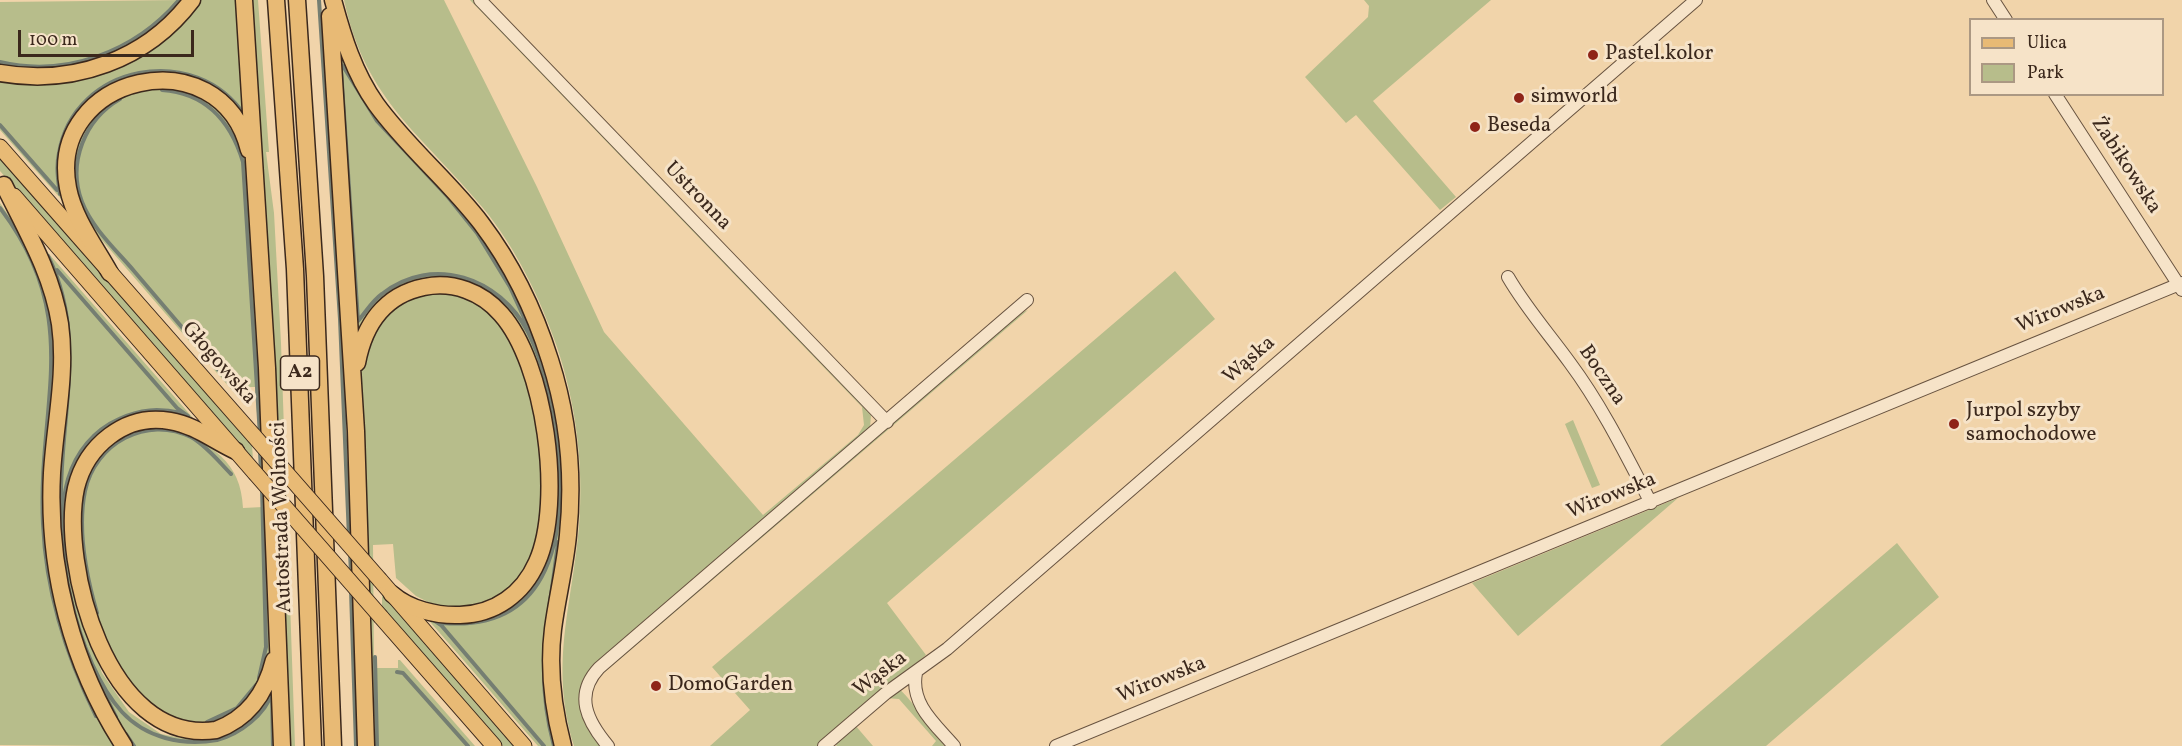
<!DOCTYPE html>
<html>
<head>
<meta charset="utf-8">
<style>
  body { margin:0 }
  #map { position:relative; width:2182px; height:746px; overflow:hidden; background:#f1d4aa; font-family:Vollkorn,serif }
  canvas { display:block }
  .legend { position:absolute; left:1969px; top:18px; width:195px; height:78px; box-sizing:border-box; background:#f6e3c8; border:2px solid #ab9883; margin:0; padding:8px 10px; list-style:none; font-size:18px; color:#3b281c }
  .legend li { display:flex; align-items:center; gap:12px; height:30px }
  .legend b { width:30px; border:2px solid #ab9883 }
  .scale { position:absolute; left:18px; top:30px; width:176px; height:27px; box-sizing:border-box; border:3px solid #3b281c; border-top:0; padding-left:8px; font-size:18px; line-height:21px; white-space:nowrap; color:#3b281c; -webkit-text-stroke:4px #f6e3c8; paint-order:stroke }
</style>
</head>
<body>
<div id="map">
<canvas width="2182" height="746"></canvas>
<ul class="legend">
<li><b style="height:8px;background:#e8ba75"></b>Ulica</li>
<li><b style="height:16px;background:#b7bd8b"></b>Park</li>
</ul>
<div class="scale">100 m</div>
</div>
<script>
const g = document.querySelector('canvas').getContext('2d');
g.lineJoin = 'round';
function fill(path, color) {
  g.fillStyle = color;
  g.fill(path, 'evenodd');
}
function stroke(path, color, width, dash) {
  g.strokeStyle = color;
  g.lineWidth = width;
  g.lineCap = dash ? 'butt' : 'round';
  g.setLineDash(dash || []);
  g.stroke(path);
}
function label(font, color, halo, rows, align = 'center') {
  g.font = font + ' Vollkorn,serif';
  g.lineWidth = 6;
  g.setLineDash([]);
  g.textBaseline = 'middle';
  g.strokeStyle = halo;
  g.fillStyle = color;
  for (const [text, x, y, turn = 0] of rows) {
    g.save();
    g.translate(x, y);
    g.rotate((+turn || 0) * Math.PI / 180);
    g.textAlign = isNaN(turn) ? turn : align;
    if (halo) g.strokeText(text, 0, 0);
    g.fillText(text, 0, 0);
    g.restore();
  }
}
const green = new Path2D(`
  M 184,0 C 152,38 99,71 47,70 C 31,70 15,68 0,67 L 0,2 Z
  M 198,0 L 240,0 L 249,125 L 174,74 L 149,74 L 124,79 L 110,86 L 88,103 L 62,200 L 0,130 L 0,78 L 79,78 Z
  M 250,0 L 258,0 L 269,152 L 266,152 L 274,213 L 281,343 L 295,746 L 287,746 Z
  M 344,0 L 444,0 L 537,187 L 604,332 L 763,515 L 858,435 L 864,425 L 862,407 L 470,0 L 474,0 L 871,415 L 870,428 L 585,676 C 571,702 586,726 602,746 L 574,746 C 549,663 572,608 579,526 C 584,466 576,404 557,347 C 540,298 516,248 483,208 C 421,133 366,102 344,0 Z
  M 1364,0 L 1491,0 L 1373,101 L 1456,197 L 1440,210 L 1356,115 L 1346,123 L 1305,77 L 1368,17 L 1369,6 Z
  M 337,45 L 477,226 L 522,301 L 556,402 L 565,495 L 548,628 L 558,746 L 538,746 L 425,616 L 474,620 L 548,555 L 536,362 L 524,333 L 504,306 L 409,283 L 394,290 L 376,304 L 357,333 Z
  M 166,86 C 176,89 188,90 198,95 C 224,107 239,136 247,162 L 262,420 L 257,414 L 255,387 L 238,387 L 236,395 L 100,238 C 64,192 63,132 116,98 C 128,90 151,89 166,86 Z
  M 0,157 L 252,445 L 253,459 L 0,171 Z
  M 0,203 L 22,234 L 45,287 L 56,345 L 48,538 L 117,746 L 0,745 Z
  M 42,246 L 193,418 L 156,413 L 77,466 L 83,621 L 102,673 L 129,712 L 161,734 L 181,738 L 206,738 L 214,737 L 273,687 L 277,746 L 129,746 L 113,719 L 74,626 L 56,507 L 66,384 Z
  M 1175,271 L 1215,319 L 887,603 L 926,655 L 819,746 L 710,746 L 750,710 L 712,667 Z
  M 450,290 L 496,314 L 525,366 L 543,460 L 539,544 L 513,590 L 473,609 L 436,606 L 416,596 L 396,578 L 393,544 L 373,545 L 374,668 L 398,668 L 398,660 L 400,660 L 475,746 L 373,746 L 360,377 L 362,356 L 370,332 L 406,297 Z
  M 1028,310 L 592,683 L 596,676 L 1016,315 Z
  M 1573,420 L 1600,485 L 1592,488 L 1565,424 Z
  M 168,426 C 212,445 241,461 243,508 L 263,507 L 266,510 L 270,643 C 267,673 252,706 224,720 C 213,725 194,725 182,726 C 170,718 129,695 122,685 C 114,672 110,652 104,638 C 75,561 48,431 168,426 Z
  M 1678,498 L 1518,636 L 1472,583 Z
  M 1897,543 L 1939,597 L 1766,746 L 1660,746 Z
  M 382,594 L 515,746 L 503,746 L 382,607 Z
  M 900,690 C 906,693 938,737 945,746 L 932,746 L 936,741 L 899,699 L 885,698 Z
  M 855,725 L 873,746 L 837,746 L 834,743 Z`);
const stream = new Path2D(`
  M 319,0 L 340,319 L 349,538
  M 340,55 L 358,321 C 366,312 372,301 382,294 C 433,254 500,278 528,332 C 546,367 553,408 557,446 C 567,532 553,632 443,623
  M 0,62 C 66,78 136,51 179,0
  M 343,66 L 377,121 L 448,197 L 477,233 L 510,287 L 532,335
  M 162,90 C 206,93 231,122 243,162 L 260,436
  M 120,99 C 85,119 67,163 82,202 C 92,228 116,250 134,271 C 167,310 200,348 233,387
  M 0,125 L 57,190
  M 60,194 C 58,180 56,167 59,153 C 74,64 196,41 245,116
  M 0,208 C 85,319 37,403 43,524 C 46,592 66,656 96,716
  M 48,256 C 89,338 58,423 61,509
  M 57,270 L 177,408 L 188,416
  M 181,413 C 159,408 140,409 119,419 C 94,430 76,452 68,479 C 50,542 77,663 122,712 C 146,738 182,746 217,740 C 240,734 265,715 273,691
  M 260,452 L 261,472
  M 350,552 L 351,574
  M 351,591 L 356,746
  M 97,613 C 86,575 77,530 85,491 C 95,443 147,415 191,437 C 207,446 219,462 231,474
  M 432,619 L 441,625 L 544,746
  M 375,657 L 377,746
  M 397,672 L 403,673 L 468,746
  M 259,678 L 266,647 L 262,488
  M 103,691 L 116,717
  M 272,696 L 273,746
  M 207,722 L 237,708 L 256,685
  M 126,734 L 134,746
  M 554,746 C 533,669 550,617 558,542`);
const minor = new Path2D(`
  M 480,0 L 887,422
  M 1993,0 L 2006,20
  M 2055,94 L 2182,290
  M 1508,277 C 1526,308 1549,334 1570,363 C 1602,406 1626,455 1651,503
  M 916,673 C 910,704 935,724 954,746
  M 608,746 C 587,721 574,695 599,668 L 1027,300
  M 824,746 L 886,693 L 947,649 L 1696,0
  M 1056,746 L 2182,283`);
const major = new Path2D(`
  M 0,147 L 254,436
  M 14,196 L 255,473
  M 380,580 L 524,746
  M 381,617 L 494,746`);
const highway = new Path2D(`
  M 244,0 L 267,368 L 282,746
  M 276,0 L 295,269 L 313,746
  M 297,0 L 315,276 L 333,746
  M 333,0 C 343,37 354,73 376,104 C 407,147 449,181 481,223 C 512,264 535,312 550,360 C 568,416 574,477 568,535 C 565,567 557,598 553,629 C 548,669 553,708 563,746
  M 330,16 L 356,431 L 366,746
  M 0,73 C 73,86 147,60 192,0
  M 4,185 C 26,230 52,273 60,324 C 67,374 55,423 52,473 C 47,569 72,666 124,746
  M 110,273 C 95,246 74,219 68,188 C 46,75 220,34 249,150
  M 357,363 C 364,326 384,295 424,287 C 453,281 482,292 501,314 C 545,363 564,501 537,562 C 523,594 495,614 460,615 C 437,616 409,609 392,594
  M 236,451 C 214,441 195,425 170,421 C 125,413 86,446 76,488 C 60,562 106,746 216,730 C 249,718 266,693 274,660`);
const majorBridge = new Path2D(`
  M 254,436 L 380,580
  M 255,473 L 381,617`);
const markers = [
  [1593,55,6,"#8f2418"],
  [1519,98,6,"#8f2418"],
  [1475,127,6,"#8f2418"],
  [1954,424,6,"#8f2418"],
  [656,686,6,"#8f2418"]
];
const shields = [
  [300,373,39]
];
const shieldNames = [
  ["A2",300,373]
];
const poiNames = [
  ["Pastel.kolor",1605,55],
  ["simworld",1531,98],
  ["Beseda",1487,127],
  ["Jurpol szyby",1966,412],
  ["samochodowe",1966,436],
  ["DomoGarden",668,686]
];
const streetNames = [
  ["Żabikowska",2125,166,57],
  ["Ustronna",697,197,46],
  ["Wirowska",2061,311,-22],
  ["Wąska",1250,361,-41],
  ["Głogowska",218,364,49],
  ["Boczna",1601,376,56],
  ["Wirowska",1612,497,-22],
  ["Autostrada Wolności",283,517,-92],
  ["Wąska",881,675,-37],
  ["Wirowska",1162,681,-22]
];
fill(green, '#b7bd8b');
stroke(stream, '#757e72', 4);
stroke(minor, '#685340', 14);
stroke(major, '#3b281c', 17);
stroke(highway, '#3b281c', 19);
stroke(minor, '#f6e3c8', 12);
stroke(major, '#e8ba75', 15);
stroke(highway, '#e8ba75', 16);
stroke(majorBridge, '#3b281c', 17, []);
stroke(majorBridge, '#e8ba75', 15);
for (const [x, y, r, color] of markers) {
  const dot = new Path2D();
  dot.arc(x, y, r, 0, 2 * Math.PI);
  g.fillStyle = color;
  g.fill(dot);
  stroke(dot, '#f6e3c8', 2);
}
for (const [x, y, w] of shields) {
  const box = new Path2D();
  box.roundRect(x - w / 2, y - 17, w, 34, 4.5);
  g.fillStyle = '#f6e3c8';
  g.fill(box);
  stroke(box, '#3b281c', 1.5);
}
label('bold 20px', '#3b281c', null, shieldNames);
label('21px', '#3b281c', '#f6e3c8', poiNames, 'left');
label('21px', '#3b281c', '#f6e3c8', streetNames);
</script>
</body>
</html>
